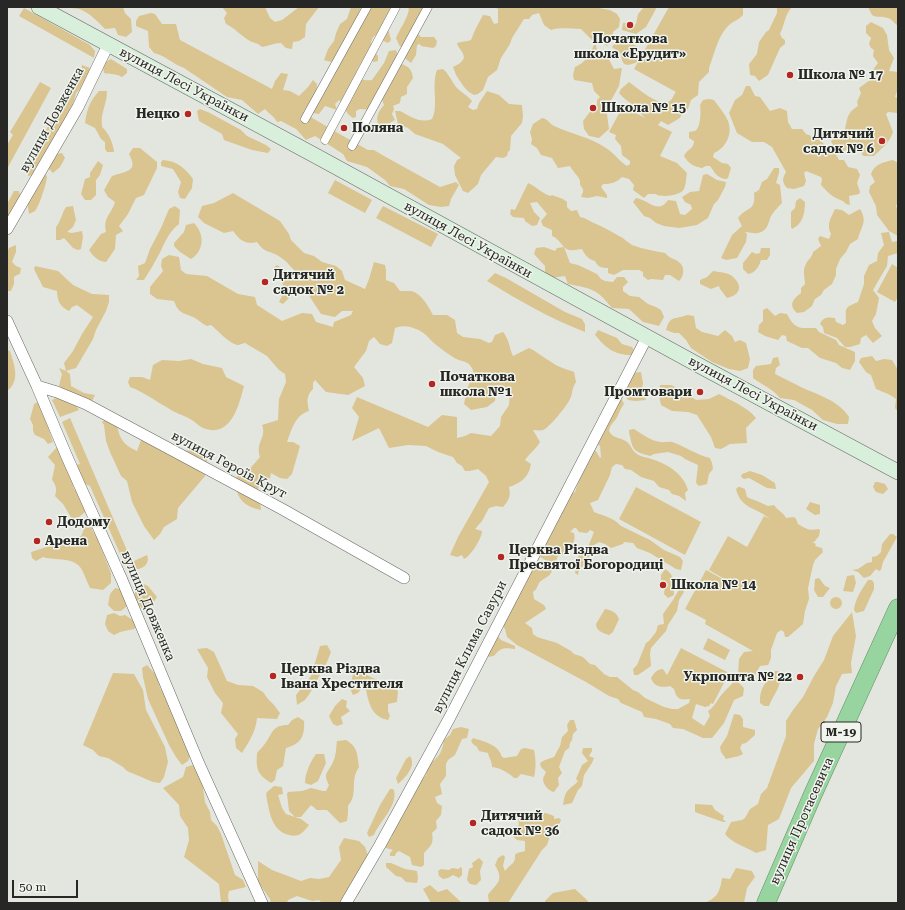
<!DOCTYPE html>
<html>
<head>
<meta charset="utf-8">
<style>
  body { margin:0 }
  #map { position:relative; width:905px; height:910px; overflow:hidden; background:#e3e6df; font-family:"Roboto Serif",serif }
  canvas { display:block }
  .frame { position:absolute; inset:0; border:8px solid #272825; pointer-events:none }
  .scale { position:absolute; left:12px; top:880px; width:66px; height:18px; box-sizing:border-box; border:2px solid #272825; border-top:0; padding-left:5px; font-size:12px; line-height:14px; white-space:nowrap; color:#272825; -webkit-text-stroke:3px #f0f4ec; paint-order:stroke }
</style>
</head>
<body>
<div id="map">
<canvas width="905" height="910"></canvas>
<div class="frame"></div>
<div class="scale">50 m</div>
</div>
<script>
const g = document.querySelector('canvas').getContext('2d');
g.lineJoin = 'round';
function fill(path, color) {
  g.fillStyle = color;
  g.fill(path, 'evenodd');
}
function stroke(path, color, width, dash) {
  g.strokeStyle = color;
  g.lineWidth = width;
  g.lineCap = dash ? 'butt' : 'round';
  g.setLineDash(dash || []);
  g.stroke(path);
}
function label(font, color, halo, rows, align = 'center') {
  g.font = font + ' "Roboto Serif",serif';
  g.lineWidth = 3;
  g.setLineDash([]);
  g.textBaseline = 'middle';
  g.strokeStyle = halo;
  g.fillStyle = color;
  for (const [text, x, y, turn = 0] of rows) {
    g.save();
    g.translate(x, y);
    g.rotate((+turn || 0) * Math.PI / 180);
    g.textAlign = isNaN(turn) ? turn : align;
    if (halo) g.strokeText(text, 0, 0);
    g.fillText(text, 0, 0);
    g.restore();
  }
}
const green = new Path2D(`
  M 63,7 L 123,7 L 125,13 L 131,19 L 132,32 L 126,37 L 118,35 L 115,28 L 105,29 C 98,22 89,12 79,9 C 75,8 68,8 63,7 Z
  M 222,7 L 265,7 L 270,18 L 275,22 L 282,20 L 299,7 L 319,7 L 306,24 L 305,37 L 299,41 L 293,42 L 292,49 L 286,48 L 281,43 C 274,43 269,46 262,47 C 258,43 254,43 250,41 C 241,36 235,28 226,24 L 224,18 L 227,13 Z
  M 351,7 L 361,7 L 355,25 L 346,43 L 339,48 L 337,56 L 331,62 L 324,60 L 328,49 L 334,41 L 336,33 L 340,24 L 347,19 Z
  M 367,7 L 392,8 L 388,29 L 391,40 L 388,43 L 381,40 L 376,35 L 373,37 L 371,42 L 375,52 L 378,56 L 378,61 L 374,62 L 367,58 L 359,66 L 356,73 C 361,80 364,81 372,80 L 384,63 L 389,51 L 396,50 L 401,64 C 409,66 412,70 413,78 L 407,87 L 407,94 L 401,97 L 400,103 L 393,106 L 394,109 L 392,114 L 395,120 L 382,127 L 378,124 C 376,116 378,112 384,105 L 381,97 L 373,110 L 360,109 L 356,111 L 356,117 L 353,118 C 345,113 345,107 339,100 L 335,104 L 337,110 L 325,106 L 319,114 L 312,113 Z
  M 407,7 L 431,7 L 417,33 L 421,37 L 434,37 L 437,41 L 436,46 L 433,48 L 421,46 L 420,44 L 417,45 L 416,55 L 411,63 L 403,57 L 405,51 L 399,45 L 396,38 C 400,28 407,20 409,9 Z
  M 495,7 L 593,7 L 610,10 L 617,14 L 620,19 L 619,27 L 613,32 L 612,41 L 607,46 L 601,42 L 592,40 L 581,29 C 570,29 562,27 551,30 L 544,25 L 539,13 L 532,15 L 529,19 L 524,19 L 512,38 L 510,44 L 501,58 L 497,70 L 488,77 L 483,90 L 478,94 L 474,95 L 469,92 L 464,87 L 456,75 L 453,67 C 456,65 460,64 462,61 C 468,55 458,49 457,43 C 462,41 467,42 471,40 L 475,30 L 483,15 L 490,16 L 494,24 L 498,23 L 498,9 Z
  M 644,7 L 657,7 L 646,27 L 636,34 L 622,30 L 623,23 L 627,23 L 634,25 L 636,24 L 638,14 Z
  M 669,7 L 743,7 L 743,15 C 739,19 737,20 733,22 C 718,32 715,53 709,68 L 709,72 L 699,82 L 698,95 L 691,100 L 688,109 L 683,111 L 680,118 L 668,125 L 661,121 L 658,125 L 672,132 L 660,156 L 677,163 L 687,173 C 686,178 686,185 684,189 C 680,196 664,197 657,195 L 656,194 L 648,194 L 644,198 L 633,190 L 634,185 L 629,179 L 622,177 C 616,183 611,184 603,184 L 601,187 L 607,195 L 607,198 L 597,196 L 588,198 L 581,197 C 585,188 583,191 580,184 C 580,183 580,182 580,181 C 578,175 572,171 570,166 L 558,168 L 552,158 L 541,155 L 537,148 L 531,144 L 532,139 L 530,132 L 533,124 L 542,118 C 548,119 549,123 554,126 C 571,134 590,137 606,148 C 614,153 619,161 627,166 L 630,164 L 630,161 L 622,155 L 621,146 L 615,139 L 616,135 L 609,132 L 623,106 L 645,118 C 640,113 637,109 633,105 C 628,101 623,98 619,93 L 621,89 L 629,82 C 639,89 656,105 668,102 C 673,100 673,95 676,92 L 634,69 Z
  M 777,7 L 792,7 C 784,16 785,24 780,34 L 782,38 L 785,40 L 785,44 L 780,48 L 768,75 L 759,81 L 755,76 L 750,75 L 749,64 L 757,54 L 759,42 L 766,32 L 769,30 L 777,13 Z
  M 868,7 L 898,7 L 898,26 C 894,23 892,19 888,18 C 882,16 877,18 872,15 Z
  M 24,8 L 90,45 L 95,51 L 94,58 L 19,16 Z
  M 151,13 L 155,14 L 162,24 L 176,24 L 180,40 L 272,89 L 275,81 L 281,73 L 288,74 L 283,90 L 290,91 L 299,96 L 308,87 L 313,80 L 317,84 L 316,94 L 304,111 L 309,116 L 343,136 L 368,150 L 374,150 L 384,156 L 440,187 L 456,182 L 459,185 L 451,199 L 449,206 L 441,207 L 429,205 L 404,189 L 390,186 L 385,180 L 367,167 L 347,161 L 343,154 L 315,136 L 306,140 L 296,129 L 281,121 L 277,122 C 275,117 269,114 265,109 L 258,114 L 242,100 L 227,97 L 184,68 C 173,64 166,56 154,53 L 149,47 L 148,31 L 136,26 L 136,21 L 139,16 Z
  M 871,22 L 883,28 L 887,35 L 889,50 L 894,58 L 889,71 L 898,72 L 898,88 L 895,97 L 898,98 L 898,113 L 888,112 L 886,114 L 893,132 C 890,142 881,149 874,156 L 863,156 C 857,141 851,145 841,154 L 838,148 L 836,148 L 833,145 L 831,141 L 834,138 L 844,133 C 848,120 845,114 858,106 L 857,102 L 861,93 L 859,88 L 870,80 L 870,74 L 878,63 L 873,56 L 874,50 L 871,48 L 869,44 L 871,38 L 866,33 L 866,26 Z
  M 618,39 L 633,44 L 638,47 L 638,58 L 637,62 C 626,67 622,66 621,54 L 612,47 Z
  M 594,45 L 596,45 L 597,53 L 606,54 L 614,69 L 622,68 L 619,86 L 609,104 L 607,114 L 609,129 L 599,138 L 589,136 L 584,129 L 583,121 L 593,108 L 597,108 L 597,100 L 600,97 L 594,91 L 592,83 L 574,80 L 573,75 L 575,67 C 585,63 590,54 594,45 Z
  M 111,59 L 127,69 L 127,73 L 122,77 C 115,73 112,75 104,73 L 103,67 L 104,63 Z
  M 82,65 L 90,68 L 85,84 L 76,93 L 74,101 L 61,127 L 32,175 L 28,176 L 26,169 L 36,155 L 39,143 L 42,142 L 47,128 L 55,114 L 73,88 L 72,82 L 81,71 Z
  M 443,69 C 449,74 452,82 457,88 C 462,93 467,95 472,101 L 468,107 L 473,110 L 477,109 L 479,103 L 487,91 L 499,95 L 509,104 L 522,105 L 523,116 L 522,123 L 511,136 L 510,150 L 508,152 L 507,156 L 503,158 L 496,157 L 481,175 L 478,184 L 468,193 L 463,191 L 455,175 L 454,166 L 457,160 L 461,158 L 443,144 L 415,134 L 408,128 L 398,124 L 395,111 L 400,111 C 410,116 420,124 432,119 C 439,106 431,85 437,70 Z
  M 40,82 L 51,88 L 7,169 L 7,145 L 13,135 L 10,132 Z
  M 746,86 L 750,86 L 755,96 L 760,97 L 770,111 L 780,108 L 787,111 L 788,122 L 792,129 L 802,129 L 806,134 L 819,139 L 828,148 L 834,151 L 839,160 L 844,160 L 848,167 L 857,169 L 860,175 L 857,183 L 860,192 L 859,194 L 849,196 L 850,205 L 846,204 C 843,200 839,200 834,197 C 829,194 825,189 821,185 L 822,179 L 821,177 L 806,171 L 804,173 L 806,181 L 804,186 L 794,189 L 787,188 C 782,182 782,179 786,172 L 772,147 L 764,142 L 752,142 L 737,133 L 729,113 L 735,100 L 742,95 Z
  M 99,91 L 107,91 C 107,105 100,112 102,127 C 109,133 113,143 114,152 L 107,152 L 105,149 L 105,142 L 101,139 L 95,128 L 85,123 C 87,109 90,101 99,91 Z
  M 709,99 L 714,100 C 719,107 725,114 728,121 C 733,134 726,148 714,153 L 713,157 L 722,163 L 728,164 L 731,168 L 728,178 L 726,179 C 717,178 715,173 710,166 L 706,166 L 702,168 C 693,166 689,164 684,156 C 687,149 694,149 694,141 L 689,138 L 689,132 C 689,132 695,131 695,131 C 701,128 701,110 700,105 L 703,100 Z
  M 200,109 L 210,113 L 241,130 L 247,136 L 266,145 L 271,149 L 268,153 L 252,150 L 224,140 L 222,134 L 199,121 L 197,111 Z
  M 133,148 L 140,148 L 157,162 L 157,168 L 144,195 L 136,198 L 128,214 L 119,226 L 123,231 L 116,235 L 115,249 L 106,262 C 97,261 94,257 89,250 L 101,234 L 106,232 C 103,217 111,215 115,202 L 108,197 L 104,190 L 112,176 C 126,171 139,172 129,154 Z
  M 62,153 L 65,158 L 60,167 L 53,173 L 49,169 L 48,164 L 51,155 Z
  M 163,160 C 177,161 185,168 193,179 L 192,188 L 185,199 L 180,198 L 178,192 L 181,182 L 173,169 L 161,166 L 161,162 Z
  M 893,160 L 898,163 L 898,204 L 896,205 L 898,214 L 898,236 L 889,231 L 877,215 L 876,206 L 869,192 L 870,186 L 875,182 L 871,174 C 874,164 884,162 893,160 Z
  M 98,161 L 103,165 L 100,175 L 96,180 L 96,195 L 91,200 L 85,200 L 81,194 L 85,179 L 90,177 L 90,173 Z
  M 774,168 L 779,168 L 779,173 L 776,183 L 780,185 L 782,203 C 778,207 774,211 771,216 C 768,223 768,231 758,233 C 755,234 749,232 745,232 L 747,234 L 746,242 L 737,258 L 726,260 L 721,258 L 732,235 L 742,226 L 738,218 C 747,206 756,212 754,193 L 759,190 L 762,182 L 767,179 Z
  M 44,174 L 47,176 C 47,182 39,207 35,211 C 33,212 31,213 29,214 L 27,200 C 33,192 42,187 41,177 Z
  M 707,174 L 717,180 L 726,182 L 725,187 L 718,200 L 714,204 L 708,218 L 697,225 L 679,228 L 664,226 L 656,223 L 650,218 L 644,216 L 633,202 L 636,198 C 649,200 658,215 668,200 L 676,201 L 680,214 L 685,215 L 692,209 L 691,205 L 685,202 L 682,197 L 690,192 L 699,191 L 703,175 Z
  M 335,180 L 372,200 L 365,213 L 328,193 Z
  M 528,183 C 537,187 540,192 550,196 L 552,195 L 563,199 L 567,202 L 567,207 L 571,211 L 577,210 L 580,217 C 586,218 589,221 594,223 C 603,227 611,231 619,236 C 624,238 627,242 632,245 C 643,249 654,251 665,253 C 671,260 675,258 680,263 C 685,267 684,277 679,281 L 670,275 L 665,275 L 663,280 L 651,279 L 648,280 L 643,276 L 643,272 L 639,270 L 623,270 L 614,275 L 608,273 L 608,268 C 601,268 598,267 595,261 C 588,259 585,255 582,249 C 578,249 573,251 569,250 C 562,248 559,238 552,236 L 552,230 L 543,226 L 541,221 L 547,214 L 537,202 L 530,203 L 534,212 L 540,218 L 537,225 L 532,226 L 525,221 L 524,218 L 513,217 L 510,214 L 511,209 L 515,210 Z
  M 14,191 L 19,191 L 21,199 L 7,226 L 7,204 Z
  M 233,193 L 280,221 L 289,234 L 291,240 L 304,253 L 314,256 L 322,262 L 336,266 L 342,271 L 345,280 L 365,289 L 369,279 L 374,262 L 385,265 L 386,270 L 386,280 L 394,283 L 400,291 C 404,291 407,291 411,291 C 421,293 429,307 433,315 L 447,315 L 455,320 L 457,333 L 463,337 L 480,339 L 489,343 L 492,342 L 495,335 L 503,332 C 509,339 509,347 513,356 L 529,348 C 536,351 541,356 548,360 C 556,366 565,369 574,372 L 576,382 C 571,390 573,393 570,399 C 567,406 549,428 543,430 C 540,431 536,430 533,430 L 540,442 C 536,449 530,453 525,460 L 531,464 C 529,477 521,483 509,487 C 511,496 509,500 503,507 L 496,506 L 489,508 L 482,521 L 475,529 L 482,531 C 482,538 471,556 464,559 L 462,555 L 457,557 L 450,555 L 458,537 L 489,482 L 486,476 L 478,469 L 470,471 L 465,471 L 462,466 L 457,463 L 453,457 L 438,452 L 426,446 L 408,445 L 389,448 L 379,428 L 352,441 L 359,417 L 352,408 L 357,397 L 428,427 L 442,415 L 457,417 L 457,438 L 465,436 L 471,433 L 491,436 L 500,426 L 501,417 L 509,405 L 510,392 L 504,386 L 497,385 L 495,401 L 487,407 L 471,410 L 464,404 L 467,389 L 474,373 C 469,358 463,364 453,357 C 447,353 441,349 435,344 C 429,339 425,332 416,329 C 410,326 402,325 395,328 L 392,343 L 387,346 L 380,344 L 374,337 L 369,341 L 366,351 L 354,367 L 363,378 L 365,386 L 348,395 L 326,392 L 315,380 L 313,383 L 313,389 C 306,396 307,401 309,411 C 295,415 292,429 287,442 L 293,442 L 300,446 L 292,474 L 287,479 L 280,478 L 271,473 L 270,478 C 249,491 261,493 261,510 C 242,506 236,497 235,479 L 240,473 L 247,472 L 260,457 C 255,442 267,438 262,425 L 278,420 L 279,399 L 286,382 L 285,374 L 279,370 L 267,356 L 245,343 C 244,343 239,345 238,345 C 231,345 217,330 211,325 L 207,326 C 202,324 198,319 193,317 C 182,312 179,314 174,301 L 157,299 L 150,294 L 150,287 L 163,271 L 161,266 L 162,259 L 169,255 L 179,257 L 181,270 L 186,274 L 207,276 L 238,294 L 255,297 L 257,305 L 282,321 L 302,313 L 312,314 L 316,322 L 333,327 L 334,322 L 351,315 L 353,311 L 342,311 L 335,317 L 321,314 L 308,294 L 296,291 L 283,304 L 279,302 C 289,284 281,284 273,268 L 277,265 C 284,269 290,277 298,278 L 299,275 C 292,269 288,262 280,257 C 270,250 265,254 257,242 C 245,245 240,240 233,231 L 224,233 L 204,223 L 198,217 L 202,206 L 214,203 Z
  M 800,198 L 805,202 C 805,213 803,224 792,229 L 791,227 L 791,212 L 795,208 L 796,201 Z
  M 73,206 L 76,220 L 73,227 L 67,232 L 72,233 L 82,231 L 83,237 L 81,249 L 78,250 L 73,248 L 64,238 L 60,240 L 56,240 L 56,227 C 61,221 62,213 66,207 Z
  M 175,206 L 180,210 L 179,224 C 167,233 164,246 157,258 C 153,266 148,273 144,280 L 136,280 L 139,276 L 138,266 L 145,263 L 150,249 L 161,228 L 169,209 Z
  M 383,206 L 438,234 L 431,247 L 376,218 Z
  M 835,209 L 842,210 L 849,215 L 860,209 C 868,222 861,226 858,239 L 850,244 L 846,252 L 840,259 L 836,269 L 836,275 L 832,284 L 824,290 L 821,295 L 815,299 L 812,306 L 804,312 L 797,313 C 788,305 793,299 801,293 L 801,288 L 805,284 C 805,277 802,271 806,264 C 808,259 812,258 813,252 L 821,246 L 818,239 L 820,236 L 829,239 L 831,234 C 826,224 831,218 835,209 Z
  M 194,223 C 205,234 204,251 191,259 L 180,252 L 174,246 L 174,243 L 184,232 L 186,225 Z
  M 889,232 L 892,242 L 898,241 L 898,253 L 888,256 L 887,266 L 873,290 L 879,298 L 876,314 L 872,321 L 875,328 L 882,336 L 873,343 L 866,335 L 861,338 L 860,344 L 850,347 L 845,347 L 837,338 L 824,333 L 823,327 L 820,324 C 823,317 828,317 835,318 L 836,322 L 843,325 L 846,323 C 846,308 843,308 858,302 L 864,284 L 864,276 L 869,265 L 877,261 L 878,253 L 884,245 L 881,233 Z
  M 16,245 L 16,252 L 12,262 L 16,266 L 21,268 L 20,274 L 17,275 L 14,277 L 14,284 L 11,291 L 7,291 L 7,253 L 9,248 Z
  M 544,247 L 555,251 L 557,248 L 564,247 L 570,263 L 578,265 L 597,274 L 601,279 L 605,281 L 613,282 L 617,277 L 624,277 L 628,282 L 623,287 L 623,291 L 630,296 L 639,297 L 648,304 L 656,307 L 661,310 L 664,317 L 659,326 L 643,322 L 629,309 L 612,308 C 596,288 592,289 568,284 L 565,276 L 551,278 L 545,272 L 545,266 L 534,254 L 536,248 Z
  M 761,248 L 770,248 L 770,255 L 767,260 L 761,260 C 759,267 755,273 748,274 L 743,269 L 743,263 L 752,252 L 756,254 L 760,253 Z
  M 892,264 L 898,268 L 898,297 L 895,302 L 877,292 Z
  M 35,266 L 58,271 L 73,285 L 92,294 L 109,295 L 109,302 L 106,311 L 96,330 L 93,339 L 76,368 L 66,371 L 70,374 L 71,386 L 84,393 L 95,395 L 92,401 L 81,400 L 59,386 L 62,374 L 59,368 L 66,371 L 64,363 L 73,351 L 82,334 L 93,317 L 77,305 L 72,307 L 69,311 C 60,307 57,300 57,291 L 43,287 L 34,269 Z
  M 713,271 C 718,272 727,272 732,276 C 743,285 741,295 727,298 L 720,289 L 719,286 L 711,289 L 700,284 L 700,280 L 707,277 Z
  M 495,273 L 506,278 L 565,312 L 582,319 L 585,324 L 585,332 C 551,319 518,300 487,281 Z
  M 767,308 L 775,316 L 780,313 L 787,314 C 795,330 800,328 816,328 L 819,332 L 836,340 L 839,345 L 855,352 L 855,361 L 850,370 L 842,368 L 836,363 L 820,358 L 808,348 L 802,348 L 787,341 L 786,336 L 782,335 L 778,340 L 765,336 L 758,332 L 759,325 L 763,321 L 763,310 Z
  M 687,315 L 694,316 L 696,328 L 702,332 L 718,336 L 725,330 L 732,336 L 735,342 L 740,340 L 746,343 L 750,359 L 748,368 L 740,371 L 729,369 L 712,362 L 691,348 L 686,340 L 679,333 L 674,333 L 666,330 C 670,315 674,320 687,315 Z
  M 598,330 L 617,338 L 622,344 L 632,347 L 635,352 L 632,355 C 614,355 606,348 595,335 Z
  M 7,350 L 10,351 C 14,364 21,381 7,391 Z
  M 872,356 L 876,361 L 884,359 L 892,360 L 898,370 L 898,412 L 895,408 L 896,399 C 890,394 883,392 876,389 L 871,375 L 866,372 L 859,362 L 861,358 Z
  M 778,357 L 780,365 L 776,368 L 775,374 C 782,377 788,381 795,384 C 813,394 837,398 849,417 L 848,424 L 837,424 L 823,420 L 812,410 L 794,400 L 780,398 C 773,389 762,385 753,378 L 753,370 L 756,366 L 771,364 L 773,358 Z
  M 191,359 L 203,364 L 222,368 L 226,377 L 244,386 C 239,405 231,439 203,428 C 198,426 195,421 190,419 C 183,415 175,413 168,408 C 155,401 144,392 130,387 L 128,382 L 130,377 L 142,377 L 150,380 L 153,365 L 162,360 L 179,361 Z
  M 641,372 L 643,383 L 642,389 L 646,400 L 635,401 L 628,400 L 622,392 L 631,373 Z
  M 660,385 L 671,385 L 685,392 L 696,400 L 709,399 L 719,394 C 732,401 747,407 756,418 L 746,428 L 747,443 L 730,444 L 721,449 L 715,448 L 711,437 L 697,415 L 688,412 L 672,411 L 661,405 L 659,396 Z
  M 62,397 L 76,405 L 79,410 L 60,417 L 52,400 L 56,398 Z
  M 622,400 L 624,404 C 620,409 619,414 616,419 C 612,424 610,425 609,431 C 613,439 621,437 627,442 C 631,445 632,451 637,454 C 641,457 646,457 651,459 C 666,463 684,474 688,490 L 685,493 L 686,501 L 679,496 L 672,494 L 669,490 L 659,487 L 654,481 L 641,477 L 631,470 L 625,469 L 622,465 L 616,464 L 612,467 L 610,475 L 598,500 L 590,503 L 594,512 C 604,516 614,518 621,526 L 650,540 L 664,550 L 680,557 L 683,561 L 681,570 L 676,569 L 650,553 L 637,548 L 633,543 L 624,542 L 623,544 L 611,548 L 605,544 L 599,542 L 594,545 L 593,551 L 591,553 L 587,562 L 579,570 L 578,575 L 575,573 L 577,558 L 583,551 L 588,547 L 594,532 L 590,530 L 587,533 L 579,532 L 576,528 L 574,528 L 570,532 L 574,533 C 575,539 575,542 570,546 L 564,545 L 564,550 L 567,553 L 558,556 L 554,565 L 551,564 L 536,554 L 546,545 L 546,542 L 570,491 L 573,493 L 575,492 L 579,481 L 575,476 L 593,450 L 596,451 L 600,458 L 601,457 L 600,446 L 596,443 L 616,401 Z
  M 40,401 L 43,413 L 53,442 L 48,444 L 44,439 L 35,435 L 33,431 L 33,425 L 30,419 L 34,404 Z
  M 70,418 L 132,562 L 147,555 C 152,568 133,574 125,565 L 90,486 L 85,484 L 76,465 L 80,464 L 62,422 Z
  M 107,418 L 117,425 C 119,439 125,446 137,451 L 141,440 L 182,451 L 194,450 L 202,454 L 207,460 L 205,476 L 178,508 L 177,519 L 164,527 L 160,534 L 154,540 L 144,526 L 132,502 L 127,481 L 121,476 L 110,452 L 106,441 L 104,425 L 102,422 Z
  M 634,429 C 642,434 651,441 660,442 C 665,443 670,440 675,443 C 688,448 695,454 710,458 L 712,463 L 713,469 L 709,474 L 707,484 L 699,486 L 696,483 L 698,465 L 685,459 L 681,456 L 668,452 L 654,454 L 650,456 C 632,451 633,450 629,432 L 629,430 Z
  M 57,447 L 71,478 L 74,489 L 82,495 L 85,502 L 85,512 L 79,517 L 72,519 L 63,504 L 55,496 C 57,489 56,485 52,480 L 55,465 L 48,457 Z
  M 750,471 L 762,475 L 775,483 L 776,489 L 767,488 L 749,478 L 744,479 L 741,477 L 742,474 Z
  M 875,482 L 878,482 L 885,484 L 888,489 L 883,494 L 876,492 L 873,487 Z
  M 636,487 L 701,522 L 685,555 L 619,519 Z
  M 738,487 L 740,487 L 745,489 L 747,497 L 749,498 L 757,501 L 768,506 L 774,505 C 778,511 783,512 786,518 L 794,517 L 796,519 L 798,524 C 806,529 810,531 819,529 L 820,531 L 819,536 L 814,542 L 812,542 L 816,544 L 815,546 L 822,548 L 823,552 L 815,560 L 813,565 L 808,588 L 809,599 L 805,611 L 803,624 L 788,637 L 785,637 L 784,632 L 781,630 L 777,633 L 771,650 L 771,658 L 769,663 L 768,665 L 760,666 L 752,681 L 741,678 L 738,674 L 739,659 L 744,652 L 753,651 L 705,624 L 706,620 L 685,609 L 706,570 L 728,582 L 728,581 L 709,570 L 728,536 L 747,547 L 764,516 L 770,519 C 757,507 741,510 736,489 Z
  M 810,502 L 820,505 L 820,514 L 815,515 L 806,509 Z
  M 87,519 L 92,520 L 92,530 L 97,538 L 111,573 L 111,583 L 103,590 L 90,588 C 87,582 85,576 82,570 C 75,556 55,561 43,557 L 36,561 L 32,558 L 31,552 L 81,536 C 85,530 83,524 87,519 Z
  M 890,534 L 893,534 L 897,537 L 883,562 L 881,570 L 879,571 L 876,569 L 870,576 L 864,578 L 858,572 L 852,570 L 858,569 L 867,563 L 872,562 L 872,557 L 877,556 L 881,552 L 882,544 Z
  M 536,559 L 551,569 L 552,571 C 549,578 543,578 539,583 C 537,587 537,589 533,592 L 534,599 L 544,605 L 546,609 L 525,623 L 532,628 L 533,634 L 537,637 L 557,643 L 571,651 L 574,654 L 583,657 L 590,664 L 595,665 L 604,674 L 610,677 L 617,677 L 633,690 L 638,692 L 645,698 L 664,707 L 672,709 L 678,709 L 689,703 L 690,699 C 680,700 677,700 674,689 L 670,686 C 662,688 654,687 651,678 C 654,673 657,669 663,669 L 667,675 L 681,648 L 729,673 L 713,704 L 711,703 L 709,706 L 705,707 L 696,704 L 692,718 L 704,726 L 710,716 L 708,711 C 716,706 718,697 725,691 C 728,687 731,686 734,681 L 737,681 L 744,688 L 743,696 L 734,700 L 724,723 L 712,738 L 703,738 L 683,729 L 673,728 L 670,724 L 656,719 L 644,717 L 642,712 L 621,703 L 618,699 L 609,696 L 586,682 L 517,645 L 507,637 L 505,629 L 501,623 Z
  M 665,569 C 675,574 674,585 674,595 L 668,598 L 664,594 L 665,585 L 661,580 L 661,575 Z
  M 854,575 L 856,583 L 853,592 L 843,591 L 847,576 Z
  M 819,578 L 825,586 L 830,588 L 823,597 L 818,597 L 814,590 L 815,579 Z
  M 868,580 L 872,580 L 874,583 L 874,589 L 864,611 L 856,613 L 854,610 C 855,599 862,589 868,580 Z
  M 139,582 L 148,586 L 157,597 L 152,604 L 144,610 L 135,602 L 135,586 Z
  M 681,586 L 683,587 L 684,592 L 679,600 L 677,611 L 668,625 L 666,631 L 651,648 L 650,654 L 651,666 L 638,675 L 634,675 L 633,669 L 637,665 L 646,643 L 649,641 L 656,632 L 658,625 L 664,624 L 663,614 L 673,600 Z
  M 115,588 L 120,589 L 127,606 L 121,611 L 114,611 L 108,605 L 110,594 Z
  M830 603a6 6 0 1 1 12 0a6 6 0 1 1-12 0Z
  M 605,609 C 612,610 617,613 619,619 L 613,632 L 609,635 C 603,633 596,631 596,624 Z
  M 852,612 L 856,636 L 851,663 L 852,673 L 842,674 L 836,686 L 833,703 L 827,717 L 818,729 L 814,744 L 814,761 L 791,788 L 779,819 L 768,825 L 766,850 L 756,853 C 746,847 732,843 725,834 L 731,822 L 742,820 L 745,818 L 750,809 L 758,804 L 761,794 L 767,788 L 786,736 L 786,721 L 793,710 L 803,697 L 814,676 L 824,660 L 833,636 Z
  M 114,613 L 120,616 L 125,615 L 131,619 L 137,620 L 139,624 L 134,629 L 120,632 L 114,635 L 108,631 L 105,624 L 107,615 Z
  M 496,634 L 501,640 L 515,646 L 515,649 C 505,648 501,647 494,656 L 487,657 Z
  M 708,638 L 730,650 L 725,660 L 703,649 Z
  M 327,645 L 331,652 L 327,662 L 310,693 L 305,700 L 297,705 L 296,695 L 311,676 L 320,646 Z
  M 207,648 L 214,652 L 227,681 L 238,685 L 253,686 L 263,692 L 268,699 L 274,705 L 280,713 L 277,719 L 257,718 C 256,731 249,742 242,753 L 236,748 L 235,739 L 238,734 L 221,713 L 223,703 L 215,693 L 207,677 L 208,668 L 197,649 Z
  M 147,665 L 157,676 L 160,688 L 168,700 L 190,756 L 188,761 L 182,765 L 176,757 L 169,745 L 148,699 L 143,677 L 142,668 Z
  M 356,666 C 368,681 384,678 398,691 L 397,702 L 388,704 L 388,711 L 390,716 L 388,720 C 372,717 369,704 366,690 L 361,689 L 358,693 L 353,695 C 347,684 354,678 354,667 Z
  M 775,671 L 778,671 C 785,683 773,695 769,706 L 764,706 L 760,703 C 759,689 766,681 775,671 Z
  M 113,673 L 134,674 L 143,690 L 146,710 L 165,747 L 168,762 L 164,777 L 160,783 L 153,782 L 127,771 L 123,767 L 108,758 L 99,756 L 93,750 L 83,745 Z
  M 342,699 L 347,701 L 346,707 L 350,711 L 341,717 L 343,724 L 337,726 L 333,724 L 329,716 L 335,706 Z
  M 734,714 L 740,715 L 743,719 L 743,727 L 755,730 L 755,735 L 746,743 L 742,744 L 740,748 L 743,754 L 739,756 L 726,759 L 721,752 L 720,747 L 727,736 Z
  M 298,717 L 304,721 C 305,736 301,744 286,748 L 283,766 L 277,770 L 275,780 L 271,783 C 257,774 256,769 257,753 C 259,750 262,748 264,745 C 273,734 271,725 288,725 L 292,720 Z
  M 570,720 L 574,720 L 577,730 L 573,734 L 572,740 L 570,743 L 569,748 L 565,751 L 559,767 L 562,773 L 558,778 L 559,785 L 554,792 C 549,791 543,785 543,779 C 543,777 545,775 546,772 L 541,767 L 540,763 L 545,760 L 554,757 L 560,746 L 562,737 L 568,731 L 567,725 Z
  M 461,727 L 469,729 L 467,738 L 462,739 L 455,755 L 448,760 L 446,764 L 446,776 L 440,784 L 442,794 L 435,797 L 437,803 L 442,806 L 441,815 L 436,821 L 437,828 L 432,833 C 434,843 431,846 424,853 L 424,865 L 421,867 L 412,865 L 410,857 L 399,851 L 396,853 L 395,856 L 390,856 L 390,853 L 393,850 L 386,848 L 385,843 L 392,837 L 391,833 L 416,786 L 426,775 L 428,765 C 439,757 442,753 444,740 L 450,735 L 453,729 Z
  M 473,738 C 485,742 498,744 502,757 L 504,758 L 517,756 L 521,749 L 525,748 L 534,750 C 536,760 536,768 534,777 L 521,774 L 517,778 L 514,778 C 508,772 500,768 492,767 C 492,761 489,758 488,753 L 479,751 L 477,747 L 473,744 L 471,741 Z
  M 346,740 C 358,747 357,754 359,767 C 349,782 359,793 348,806 L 348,813 L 347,821 L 340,823 L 327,810 L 317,810 L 311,805 L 301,817 L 295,817 L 289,811 L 287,794 L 288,792 L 302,791 L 311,788 L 323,791 L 326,791 L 329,785 C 323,773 327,774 332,764 C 336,758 336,748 337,741 Z
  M 583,748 L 592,748 L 592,751 L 589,756 L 594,758 L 592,763 L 584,775 L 582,786 L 578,790 L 572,803 L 563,805 C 566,787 568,792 578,781 L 576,779 L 582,765 L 588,761 L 582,753 Z
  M 316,754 L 324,754 L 326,763 L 318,781 L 311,785 L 305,783 C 305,774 310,762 316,754 Z
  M 410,756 C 417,766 405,778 398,784 L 396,778 L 406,759 Z
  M 193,765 L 202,781 L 205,802 L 210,812 L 211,820 L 217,826 L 221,834 L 235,875 L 243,880 L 246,887 L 229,891 L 228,896 L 229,903 L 221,903 L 219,884 L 184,857 L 189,840 L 188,828 L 180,816 L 179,805 L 163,788 L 183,777 L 186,767 Z
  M 274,786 L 282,787 L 283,794 L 278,795 L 282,808 L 286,814 L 301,819 L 309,825 C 304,832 298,838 289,835 C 271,831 269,810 266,794 L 267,792 Z
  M 390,789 L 392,789 L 394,790 C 398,806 379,822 374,835 L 369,837 L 367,833 L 380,805 Z
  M 695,804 L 712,805 L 715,810 L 724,816 L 723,819 L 726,822 L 723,822 L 695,812 Z
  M 546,813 L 554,816 L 554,819 L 559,818 L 561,820 L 558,827 L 558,835 L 550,836 L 547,845 L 542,850 L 508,903 L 489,903 L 488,895 C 496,883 505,882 495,865 L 498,858 L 503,855 L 505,857 L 503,866 L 505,871 C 510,864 516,864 515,855 L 517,853 L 525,851 L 525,841 L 517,840 L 511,835 L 512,830 L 519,825 L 518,818 L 525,814 L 539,816 L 540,814 Z
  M 344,838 L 359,841 L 365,847 L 368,855 L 359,882 L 361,890 L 358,895 L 352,893 L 340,903 L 322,903 L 319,900 L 312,901 L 297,896 L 288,900 L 287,903 L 271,903 L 270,899 L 258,882 L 258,861 L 272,870 L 301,881 L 310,878 L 319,879 L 329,877 L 341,860 L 339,847 Z
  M 479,858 L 483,862 L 480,871 L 481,880 L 476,885 L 470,884 L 467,880 L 469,869 L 473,867 L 472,863 Z
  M 386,863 L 391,863 L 405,869 L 417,871 L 418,878 L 417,883 L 406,882 L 401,877 L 396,876 L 386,867 Z
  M 461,867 L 462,869 L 462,875 L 459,878 L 453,875 L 448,878 L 443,879 L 439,876 L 438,871 L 441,869 L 449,870 L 452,868 L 458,869 Z
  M 736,868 L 752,871 L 755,877 L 747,888 L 744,903 L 704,903 C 718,898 720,891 722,878 L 730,879 Z
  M 430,885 L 438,892 L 447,889 L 462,903 L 431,903 L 423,889 Z
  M 575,889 L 588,901 L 587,903 L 545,903 L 545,901 L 553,893 Z`);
const pedestrian = new Path2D(`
  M 305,119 L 367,7
  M 325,140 L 396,7
  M 352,146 L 428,7`);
const minor = new Path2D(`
  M 7,229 L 78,107 L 108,45
  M 7,321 L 37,386 L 67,457 L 122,580 L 199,764 L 262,903
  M 37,386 L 57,392 L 86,404 L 282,509 L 404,578
  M 346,903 L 380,845 L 450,717 L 647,337`);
const secondary = new Path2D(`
  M 39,7 L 316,156 L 702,367 L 898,472`);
const trunk = new Path2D(`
  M 766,903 L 813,794 L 898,608`);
const markers = [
  [630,25,4,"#b52622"],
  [790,75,4,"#b52622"],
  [593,108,4,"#b52622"],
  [188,114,4,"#b52622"],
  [344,128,4,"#b52622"],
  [882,141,4,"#b52622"],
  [265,282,4,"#b52622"],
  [432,384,4,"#b52622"],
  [700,392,4,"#b52622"],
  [49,522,4,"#b52622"],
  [37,541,4,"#b52622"],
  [501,557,4,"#b52622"],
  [663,585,4,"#b52622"],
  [273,676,4,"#b52622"],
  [800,677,4,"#b52622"],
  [473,823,4,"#b52622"]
];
const shields = [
  [841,732,40]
];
const shieldNames = [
  ["М-19",841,732]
];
const poiNames = [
  ["Початкова",630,39,"center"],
  ["школа «Ерудит»",630,54,"center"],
  ["Школа № 17",798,75],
  ["Школа № 15",601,108],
  ["Нецко",180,114,"right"],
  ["Поляна",352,128],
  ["Дитячий",874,134,"right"],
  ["садок № 6",874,149,"right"],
  ["Дитячий",273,275],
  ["садок № 2",273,290],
  ["Початкова",440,377],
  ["школа №1",440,392],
  ["Промтовари",692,392,"right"],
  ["Додому",57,522],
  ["Арена",45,541],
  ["Церква Різдва",509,550],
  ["Пресвятої Богородиці",509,565],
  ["Школа № 14",671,585],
  ["Церква Різдва",281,669],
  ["Івана Хрестителя",281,684],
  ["Укрпошта № 22",792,677,"right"],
  ["Дитячий",481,816],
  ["садок № 36",481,831]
];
const streetNames = [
  ["вулиця Лесі Українки",184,85,28],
  ["вулиця Довженка",52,120,-61],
  ["вулиця Лесі Українки",468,240,29],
  ["вулиця Лесі Українки",753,394,28],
  ["вулиця Героїв Крут",229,465,28],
  ["вулиця Довженка",148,606,67],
  ["вулиця Клима Савури",470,647,-63],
  ["вулиця Протасевича",802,821,-66]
];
fill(green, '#dac490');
stroke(pedestrian, '#676a64', 9);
stroke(minor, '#676a64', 12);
stroke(secondary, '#676a64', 16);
stroke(trunk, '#609166', 19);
stroke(pedestrian, '#fff', 8);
stroke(minor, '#fff', 11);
stroke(secondary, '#d8efdc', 15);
stroke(trunk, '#98d4a0', 18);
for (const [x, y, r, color] of markers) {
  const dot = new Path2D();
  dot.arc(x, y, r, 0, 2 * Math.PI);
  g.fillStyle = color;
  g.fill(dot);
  stroke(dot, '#f0f4ec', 1.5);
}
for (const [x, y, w] of shields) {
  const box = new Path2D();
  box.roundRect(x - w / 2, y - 10, w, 20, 3);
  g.fillStyle = '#f0f4ec';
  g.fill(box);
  stroke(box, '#272825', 1);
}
label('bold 12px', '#272825', null, shieldNames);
label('bold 13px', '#272825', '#f0f4ec', poiNames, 'left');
label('13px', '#272825', '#f0f4ec', streetNames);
</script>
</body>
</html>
